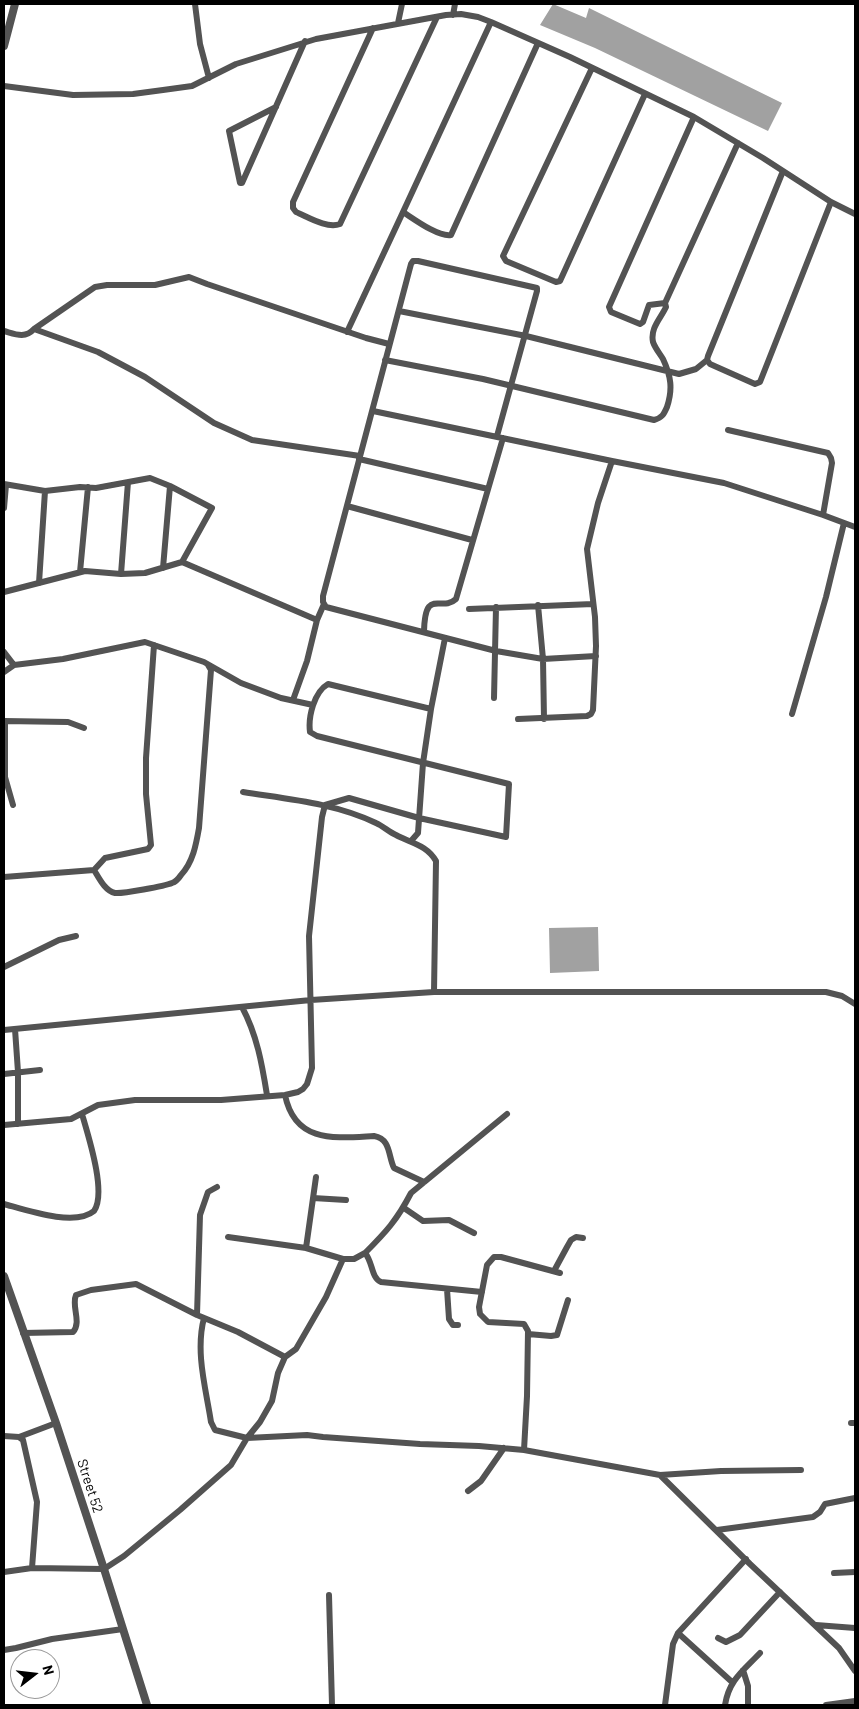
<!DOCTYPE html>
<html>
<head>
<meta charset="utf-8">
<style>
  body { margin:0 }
  #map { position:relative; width:859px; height:1709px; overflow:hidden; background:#fff; font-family:Barlow,sans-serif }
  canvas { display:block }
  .frame { position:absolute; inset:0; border:5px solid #000; pointer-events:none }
  .north { position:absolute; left:10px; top:1649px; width:50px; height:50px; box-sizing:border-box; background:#fff; border:1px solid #999; border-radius:50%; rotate:74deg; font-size:14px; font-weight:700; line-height:20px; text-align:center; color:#000 }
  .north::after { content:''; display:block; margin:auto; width:18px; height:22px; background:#000; clip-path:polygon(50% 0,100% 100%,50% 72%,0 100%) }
</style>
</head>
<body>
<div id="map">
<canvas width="859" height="1709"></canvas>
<div class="frame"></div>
<div class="north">N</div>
</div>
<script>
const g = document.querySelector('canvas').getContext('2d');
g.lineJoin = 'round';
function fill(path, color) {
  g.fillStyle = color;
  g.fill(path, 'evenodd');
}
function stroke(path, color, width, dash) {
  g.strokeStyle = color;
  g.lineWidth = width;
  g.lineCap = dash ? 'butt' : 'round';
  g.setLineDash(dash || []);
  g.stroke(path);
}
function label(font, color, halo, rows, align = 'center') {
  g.font = font + ' Barlow,sans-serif';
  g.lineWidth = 4.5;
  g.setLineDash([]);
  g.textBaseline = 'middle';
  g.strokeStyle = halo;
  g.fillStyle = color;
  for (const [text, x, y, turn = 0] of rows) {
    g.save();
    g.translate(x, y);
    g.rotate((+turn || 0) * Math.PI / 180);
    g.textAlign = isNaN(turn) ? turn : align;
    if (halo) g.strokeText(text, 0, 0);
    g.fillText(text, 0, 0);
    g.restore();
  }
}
const water = new Path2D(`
  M 553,4 L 586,18 L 589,8 L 782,103 L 768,131 L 595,48 L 540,25 Z
  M 598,927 L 599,971 L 550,973 L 549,928 Z`);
const minor = new Path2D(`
  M 195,4 L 200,44 L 209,78
  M 453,15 L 455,4
  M 491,22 L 403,212 C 414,219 438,237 451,235 L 538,43
  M 398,23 L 402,4
  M 373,28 L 293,202 L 293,208 L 296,212 C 308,217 327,229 340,224 L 437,17
  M 592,68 L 503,256 L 506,261 L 556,282 L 560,281 L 645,94
  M 4,86 L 73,95 L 133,94 L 163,90 L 192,86 L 236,64 L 316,39 L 446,15 L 461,14 L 478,17 L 491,22 L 570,57 L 694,117 L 763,158 L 831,202 L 855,214
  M 276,107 L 229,131 L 240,183 L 242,183 L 305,41
  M 694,117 L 609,307 L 611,312 L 640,324 L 643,322 L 649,305 L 665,303 L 738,143
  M 783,171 L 708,356 L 707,360 L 710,364 L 755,384 L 760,382 L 831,202
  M 399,311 L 526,336 L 679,374 L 696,369 L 707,360
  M 34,329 L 98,352 L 145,377 L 214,423 L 252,440 L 360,456
  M 4,331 C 15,334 25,339 34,329 L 95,287 L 107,285 L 155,285 L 189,277 L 207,284 L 366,338 L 389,344
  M 347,332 L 403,212
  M 385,360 L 483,379 L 654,420 C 662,418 664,414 667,407 C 673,389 671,376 663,359 C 660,354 655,348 653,342 C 650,328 661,318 666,307 L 665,303
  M 373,411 L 612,461 L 724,483 L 823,515 L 855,527
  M 728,430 L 828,453 L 831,458 L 832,463 L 823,515
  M 497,436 L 537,291 L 537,288 L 418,261 L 413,261 L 411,264 L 323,596 L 323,602 L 326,607 L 496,651 L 543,659 L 596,656
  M 359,459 L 488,489
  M 4,484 L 45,491 L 80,487 L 96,488 L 150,478 L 170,486 L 212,508 L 182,562 L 145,573 L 121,574 L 85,571 L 4,592
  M 347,506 L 472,540
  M 4,508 L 6,485
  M 182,562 L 317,620 L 324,604
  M 163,568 L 170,486
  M 80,572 L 88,487
  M 121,574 L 128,482
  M 39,583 L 45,491
  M 538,605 L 543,659 L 544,719
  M 469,609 L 593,604
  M 424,632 C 425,586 441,613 456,599 L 503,438
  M 154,645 L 146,758 L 146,794 L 151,845 L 148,849 L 105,858 L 94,870 C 99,878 105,891 115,893 C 122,894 165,886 172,883 C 175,882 179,878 181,875 C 193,862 196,845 199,828 L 211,670 L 208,665
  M 4,652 L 14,665
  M 4,672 L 14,665 L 63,659 L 145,642 L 204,662 L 241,683 L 281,698 L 313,705
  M 494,698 L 496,607
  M 293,700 L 307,661 L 317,620
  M 792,714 L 826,597 L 844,523
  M 518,719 L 587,716 L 591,714 L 593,710 L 596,646 L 595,617 L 587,549 L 598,503 L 612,461
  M 4,721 L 68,722 L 84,728
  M 5,721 L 5,777 L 13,805
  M 243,792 C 287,799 335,803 376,823 C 383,826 389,832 396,835 C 411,843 427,845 436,861 L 434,992
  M 411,841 L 418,833 L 423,763 L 431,709 L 445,638
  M 4,877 L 94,870
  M 4,967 L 59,940 L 76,936
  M 242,1007 C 257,1035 262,1064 267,1095
  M 15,1029 L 18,1072 L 18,1124
  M 4,1030 L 311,1000 L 434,992 L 826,992 L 842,996 L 855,1004
  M 4,1074 L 40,1070
  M 285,1095 C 295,1144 336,1138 374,1136 C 391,1139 388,1156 394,1168 L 424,1182
  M 4,1125 L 71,1119 L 98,1105 L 135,1100 L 221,1100 L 285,1095 L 298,1092 L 303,1089 L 307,1084 L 312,1068 L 309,936 L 322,817 L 325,805 L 349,798 L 419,818 L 506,837 L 509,784 L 317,736 L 310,732 C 308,717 314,692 328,684 L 431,709
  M 313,1198 L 346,1200
  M 4,1204 C 26,1210 75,1227 94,1211 C 107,1193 88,1135 82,1114
  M 404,1208 L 423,1221 L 449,1220 L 474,1233
  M 228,1237 L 306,1248 L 343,1259
  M 306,1248 L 316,1177
  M 365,1253 C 386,1232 397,1220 411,1193 L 507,1114
  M 554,1271 L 567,1247 L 571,1240 L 576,1237 L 583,1238
  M 447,1289 L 449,1319 L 453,1325 L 458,1325
  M 197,1315 L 200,1215 L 208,1192 L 217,1187
  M 204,1318 C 195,1352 206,1389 211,1422 L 215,1430 L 247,1438 L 307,1435 L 323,1437 L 420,1444 L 479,1446 L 524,1450 L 660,1475 L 750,1564 L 839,1648 L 855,1671
  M 23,1333 L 73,1332 C 82,1322 71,1306 76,1295 L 91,1290 L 136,1284 L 197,1315 L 238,1332 L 285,1357
  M 528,1334 L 551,1336 L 557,1335 L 568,1300
  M 851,1423 L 855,1423
  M 4,1436 L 19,1437 L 23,1440 L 37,1502 L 32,1568
  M 19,1437 L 56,1423
  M 524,1450 L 527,1396 L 528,1331 L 524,1324 L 488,1322 L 480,1314 L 479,1307 L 487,1265 L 494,1257 L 501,1257 L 560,1273
  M 660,1475 L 721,1471 L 801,1470
  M 468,1491 L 481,1481 L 504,1448
  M 717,1530 L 813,1517 L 820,1512 L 825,1504 L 855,1498
  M 4,1572 L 32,1568 L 104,1569 L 124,1556 L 180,1510 L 231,1465 L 247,1438 L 260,1422 L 272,1401 L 278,1373 L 285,1357 L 296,1349 L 326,1297 L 343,1259 L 354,1259 L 365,1253 C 373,1262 371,1278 381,1282 L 482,1292
  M 834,1573 L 855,1572
  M 329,1595 L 332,1705
  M 816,1625 L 855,1628
  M 678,1633 L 732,1682
  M 718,1638 L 726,1642 L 740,1635 L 780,1592
  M 4,1650 L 16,1648 L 52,1639 L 123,1629
  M 743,1670 L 748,1686 L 748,1705
  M 665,1705 L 673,1644 L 678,1633 L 746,1559
  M 725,1705 C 729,1680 743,1671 760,1653
  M 826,1705 L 855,1701`);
const tertiary = new Path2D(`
  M 4,46 L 15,4
  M 4,1276 L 56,1423 L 104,1569 L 147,1705`);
const streetNames = [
  ["Street 52",90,1486,72]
];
fill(water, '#a1a1a1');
stroke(minor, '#535353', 6);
stroke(tertiary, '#535353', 8);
label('14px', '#000', '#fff', streetNames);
</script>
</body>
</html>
